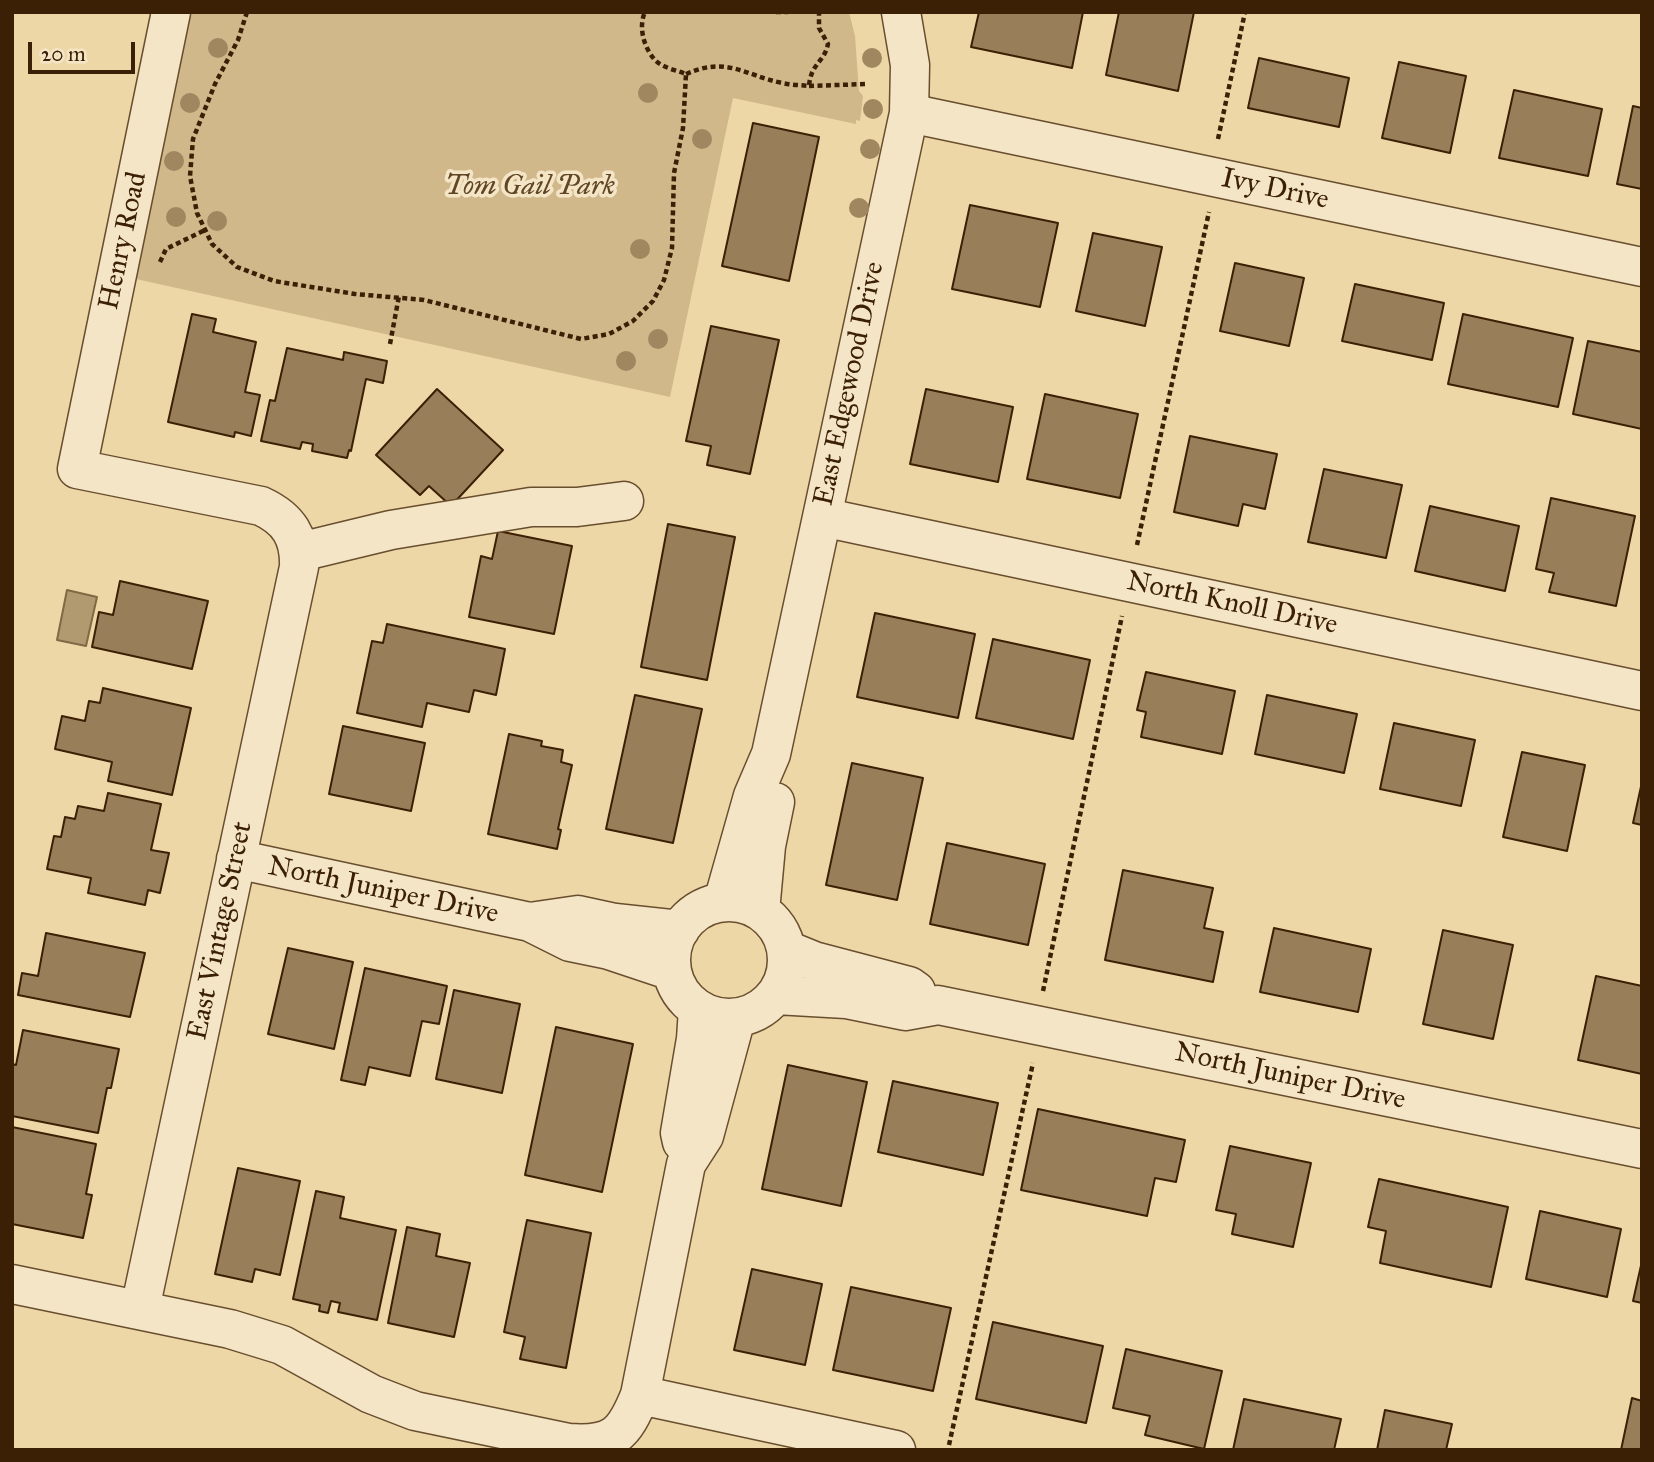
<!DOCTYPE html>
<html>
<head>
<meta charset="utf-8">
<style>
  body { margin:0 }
  #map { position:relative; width:1654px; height:1462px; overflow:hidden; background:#eed7a7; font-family:"IM FELL Great Primer",serif }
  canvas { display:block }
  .frame { position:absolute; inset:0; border:14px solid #3c2005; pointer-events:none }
  .scale { position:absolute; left:28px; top:42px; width:107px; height:32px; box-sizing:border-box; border:4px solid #3c2005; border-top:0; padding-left:9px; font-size:21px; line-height:24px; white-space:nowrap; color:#3c2005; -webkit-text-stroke:5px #f4e5c6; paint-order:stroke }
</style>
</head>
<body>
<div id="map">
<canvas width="1654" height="1462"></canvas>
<div class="frame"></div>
<div class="scale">20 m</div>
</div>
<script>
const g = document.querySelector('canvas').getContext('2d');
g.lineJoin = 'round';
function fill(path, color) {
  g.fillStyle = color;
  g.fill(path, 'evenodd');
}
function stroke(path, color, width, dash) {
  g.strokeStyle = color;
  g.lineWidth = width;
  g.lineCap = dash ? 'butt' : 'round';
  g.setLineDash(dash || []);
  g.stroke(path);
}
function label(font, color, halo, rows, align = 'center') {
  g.font = font + ' "IM FELL Great Primer",serif';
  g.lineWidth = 7;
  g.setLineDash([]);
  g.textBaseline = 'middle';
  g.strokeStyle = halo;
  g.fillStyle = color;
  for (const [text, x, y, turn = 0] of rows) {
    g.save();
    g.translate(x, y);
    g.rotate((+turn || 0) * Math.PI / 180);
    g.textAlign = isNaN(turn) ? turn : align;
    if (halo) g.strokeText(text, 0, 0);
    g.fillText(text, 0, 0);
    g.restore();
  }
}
const green = new Path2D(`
  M 179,12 L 849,12 L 855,36 L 859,91 L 863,96 L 860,121 L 856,120 L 856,124 L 733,98 L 670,397 L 136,279 L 137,273 L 134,271 Z`);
const water = new Path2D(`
  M 67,590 L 97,597 L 86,646 L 57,640 Z`);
const building = new Path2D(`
  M 979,12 L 1083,12 L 1072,68 L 971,47 Z
  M 1119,12 L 1194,12 L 1178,91 L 1106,75 Z
  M 1259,58 L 1349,78 L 1339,127 L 1248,108 Z
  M 1399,62 L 1466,76 L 1450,153 L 1382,138 Z
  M 1514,90 L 1602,109 L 1588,176 L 1499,158 Z
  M 1633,106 L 1642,108 L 1642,189 L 1617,184 Z
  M 753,123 L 819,137 L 789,281 L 722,266 Z
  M 970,205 L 1058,223 L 1040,307 L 952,289 Z
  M 1093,233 L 1162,247 L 1145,326 L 1076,311 Z
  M 1235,263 L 1304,278 L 1289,346 L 1220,331 Z
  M 1355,284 L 1444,303 L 1432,360 L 1342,341 Z
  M 192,314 L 216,319 L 213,332 L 256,342 L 245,392 L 260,395 L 251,436 L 235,432 L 234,437 L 168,422 Z
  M 1463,314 L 1573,338 L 1558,407 L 1448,384 Z
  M 711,326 L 779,340 L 750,474 L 707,465 L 711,446 L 686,441 Z
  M 1588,341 L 1642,352 L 1642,429 L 1573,414 Z
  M 287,348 L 343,360 L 344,352 L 387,361 L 383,383 L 366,379 L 351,451 L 349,450 L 347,458 L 312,451 L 313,444 L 302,442 L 300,449 L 261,441 L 270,400 L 275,401 Z
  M 437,389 L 503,450 L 451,506 L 429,486 L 420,495 L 376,455 Z
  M 926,389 L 1013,407 L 998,482 L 910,464 Z
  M 1045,394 L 1138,414 L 1120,498 L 1027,479 Z
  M 1190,436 L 1277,454 L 1265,509 L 1243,504 L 1238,526 L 1174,512 Z
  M 1324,469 L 1402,485 L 1386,558 L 1308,542 Z
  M 1551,498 L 1635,516 L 1616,606 L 1549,592 L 1554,573 L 1536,569 Z
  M 1430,506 L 1519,526 L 1505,591 L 1415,571 Z
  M 668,524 L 735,537 L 707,680 L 641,667 Z
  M 498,531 L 572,546 L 554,634 L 469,617 L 481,556 L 492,559 Z
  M 120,581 L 208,601 L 192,669 L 92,647 L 99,612 L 113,615 Z
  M 875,613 L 975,634 L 958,718 L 857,697 Z
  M 387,624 L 505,649 L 496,695 L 474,690 L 469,712 L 427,703 L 422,727 L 357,713 L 372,641 L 383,643 Z
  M 993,639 L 1090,660 L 1073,739 L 976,718 Z
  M 1146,672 L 1235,691 L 1222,754 L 1141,737 L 1146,712 L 1137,710 Z
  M 103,688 L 191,708 L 172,795 L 108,781 L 112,762 L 55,749 L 62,716 L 85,721 L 89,701 L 100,703 Z
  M 635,695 L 702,709 L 673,843 L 606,829 Z
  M 1267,695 L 1357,714 L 1344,773 L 1255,754 Z
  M 1394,723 L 1475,740 L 1461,806 L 1380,789 Z
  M 343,726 L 425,743 L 411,811 L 329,794 Z
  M 509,734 L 542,741 L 541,746 L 563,750 L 561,762 L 572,765 L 558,829 L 561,830 L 557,849 L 488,834 Z
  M 1522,752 L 1585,765 L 1567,851 L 1503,837 Z
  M 852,763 L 923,778 L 897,900 L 826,885 Z
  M 1642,782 L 1642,825 L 1633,823 Z
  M 108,793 L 161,804 L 151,850 L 169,853 L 160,893 L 148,890 L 145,905 L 88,893 L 91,878 L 47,869 L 54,836 L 61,837 L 65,817 L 75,819 L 78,806 L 104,811 Z
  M 947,843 L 1045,864 L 1028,945 L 930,924 Z
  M 1123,870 L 1213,888 L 1204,928 L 1223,932 L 1213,982 L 1105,960 Z
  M 1274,928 L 1371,949 L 1358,1012 L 1260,992 Z
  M 1443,930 L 1513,945 L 1493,1039 L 1423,1024 Z
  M 46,933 L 145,953 L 130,1017 L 18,995 L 22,973 L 38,976 Z
  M 288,948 L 353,962 L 334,1049 L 268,1034 Z
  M 365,968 L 447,986 L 439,1024 L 422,1021 L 410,1076 L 369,1067 L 365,1085 L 341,1080 Z
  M 1596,976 L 1642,986 L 1642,1074 L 1578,1060 Z
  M 454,990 L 520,1004 L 502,1093 L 436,1079 Z
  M 556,1027 L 633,1044 L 602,1192 L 525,1175 Z
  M 23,1030 L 119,1049 L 111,1088 L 107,1088 L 98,1133 L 12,1116 L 12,1064 L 16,1065 Z
  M 788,1065 L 867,1082 L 841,1206 L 762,1189 Z
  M 893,1081 L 998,1103 L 983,1175 L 878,1152 Z
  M 1038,1109 L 1185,1140 L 1176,1182 L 1155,1178 L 1147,1216 L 1021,1190 Z
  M 12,1127 L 96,1144 L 86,1194 L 92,1195 L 83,1238 L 12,1224 Z
  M 1230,1146 L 1311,1163 L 1293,1247 L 1232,1234 L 1236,1214 L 1216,1210 Z
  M 238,1168 L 300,1181 L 280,1275 L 255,1269 L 252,1282 L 215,1274 Z
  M 1379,1179 L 1508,1207 L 1491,1287 L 1380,1263 L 1386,1231 L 1368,1227 Z
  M 316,1191 L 344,1197 L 340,1218 L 396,1230 L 377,1320 L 338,1312 L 340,1303 L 331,1301 L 328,1313 L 319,1311 L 320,1305 L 293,1299 Z
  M 1540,1211 L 1621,1229 L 1607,1297 L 1526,1279 Z
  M 527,1220 L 591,1233 L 566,1368 L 520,1359 L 525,1337 L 504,1332 Z
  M 407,1227 L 440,1234 L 436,1256 L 470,1263 L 454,1337 L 388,1323 Z
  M 1642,1261 L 1642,1303 L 1633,1301 Z
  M 752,1269 L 822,1284 L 805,1365 L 734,1350 Z
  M 851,1287 L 951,1308 L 933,1391 L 833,1370 Z
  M 993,1322 L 1103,1346 L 1086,1423 L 976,1399 Z
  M 1126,1349 L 1222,1371 L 1204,1449 L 1145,1435 L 1150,1416 L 1113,1408 Z
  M 1632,1398 L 1642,1401 L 1642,1450 L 1621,1450 Z
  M 1244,1399 L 1341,1419 L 1334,1450 L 1233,1450 Z
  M 1385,1410 L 1452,1424 L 1446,1450 L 1377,1450 Z`);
const path = new Path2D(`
  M 247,12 L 238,40 L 215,84 L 193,139 L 190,176 L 197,213 L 212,244 L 237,267 L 274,281 L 355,294 L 424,300 L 581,339 L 609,334 L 633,321 L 653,301 L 664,280 L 672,248 L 674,173 L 683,128 L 686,74 C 676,70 663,68 655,60 C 644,48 638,27 645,12
  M 776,12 L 788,12
  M 686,74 C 727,56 744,75 782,83 C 791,85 800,85 809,86 C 811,63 824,63 828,44 L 819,28 L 819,12
  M 809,86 L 866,84
  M 1218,139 L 1245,12
  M 160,262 L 166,249 L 205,230
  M 390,344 L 399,296
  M 1137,545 L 1209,212
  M 1043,991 L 1122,616
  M 949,1445 L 1033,1063`);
const minor = new Path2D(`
  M 909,113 L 1642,267
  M 822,517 L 1642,691
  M 300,552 L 391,530 L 531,507 L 577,507 L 624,501
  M 236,859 L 530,922 L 570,942 L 609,950 L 672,971
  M 723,902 L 753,796 L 771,754 L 909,113 L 910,65 L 901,12
  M671 960a58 58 0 1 1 116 0a58 58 0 1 1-116 0Z
  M 760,911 L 766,846 L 775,802
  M 530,922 L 578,915 L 615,923 L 680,930
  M 787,950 L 814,961 L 909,986 L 916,991
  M 776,995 L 846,999 L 905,1011 L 938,1005 L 1642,1149
  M 682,1142 L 680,1133 L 696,1039 L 698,1009
  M 12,1284 L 230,1329 L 282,1345 L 371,1394 L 415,1411 L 569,1443 C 613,1446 624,1435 640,1395 L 686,1164 L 704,1136 L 736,1018
  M 140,1309 L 299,567 C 300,537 289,519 261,506 L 77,469 L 171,12
  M 640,1395 L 896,1450`);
const trees = [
  [218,48],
  [872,58],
  [648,93],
  [190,103],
  [873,109],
  [702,139],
  [870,149],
  [174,161],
  [859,208],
  [176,217],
  [217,221],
  [640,249],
  [658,339],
  [626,361]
];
const parkNames = [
  ["Tom Gail Park",530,187]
];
const streetNames = [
  ["Ivy Drive",1275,190,12],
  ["Henry Road",124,241,-78],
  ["East Edgewood Drive",850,384,-78],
  ["North Knoll Drive",1232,604,12],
  ["North Juniper Drive",383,891,12],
  ["East Vintage Street",221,931,-78],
  ["North Juniper Drive",1290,1077,12]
];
fill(green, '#d0b88b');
fill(water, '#b19970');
stroke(water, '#826945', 2);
fill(building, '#997f59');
stroke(building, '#3c2005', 2);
stroke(minor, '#684e2e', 41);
stroke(path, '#3c2005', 4.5, [5, 3.5]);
stroke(minor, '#f4e5c6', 38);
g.fillStyle = '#a08760';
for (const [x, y] of trees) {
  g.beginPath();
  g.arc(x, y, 10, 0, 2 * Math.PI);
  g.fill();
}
label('italic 28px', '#614626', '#f4e5c6', parkNames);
label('28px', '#3c2005', '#f4e5c6', streetNames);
</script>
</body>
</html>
